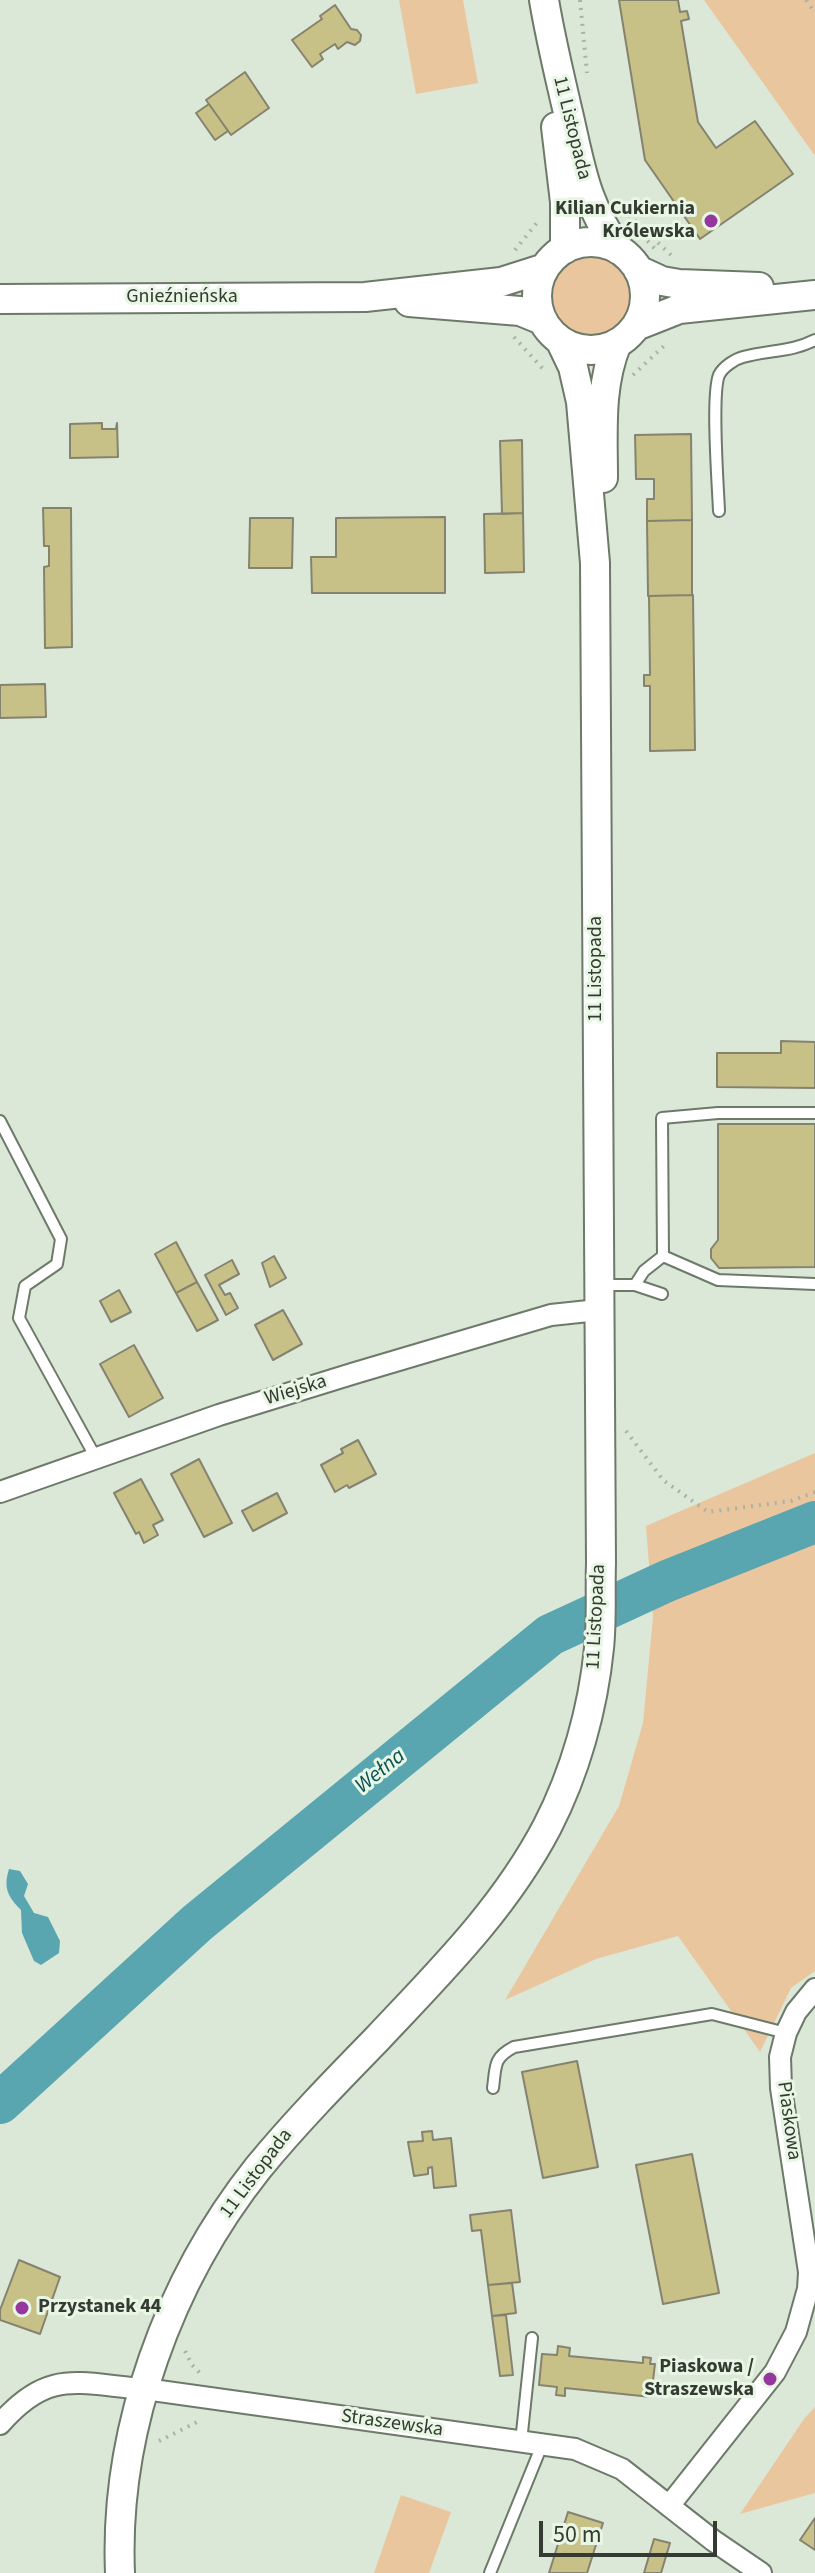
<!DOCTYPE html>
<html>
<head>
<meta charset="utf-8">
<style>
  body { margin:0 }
  #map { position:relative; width:815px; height:2573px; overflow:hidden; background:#dbe8d7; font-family:"Source Sans 3",sans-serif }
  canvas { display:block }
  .scale { position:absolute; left:539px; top:2521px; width:178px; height:36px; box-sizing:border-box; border:4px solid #353a33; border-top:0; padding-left:10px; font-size:24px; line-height:28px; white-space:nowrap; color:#353a33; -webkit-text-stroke:6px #e8f6e4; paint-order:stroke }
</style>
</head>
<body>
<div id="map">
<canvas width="815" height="2573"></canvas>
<div class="scale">50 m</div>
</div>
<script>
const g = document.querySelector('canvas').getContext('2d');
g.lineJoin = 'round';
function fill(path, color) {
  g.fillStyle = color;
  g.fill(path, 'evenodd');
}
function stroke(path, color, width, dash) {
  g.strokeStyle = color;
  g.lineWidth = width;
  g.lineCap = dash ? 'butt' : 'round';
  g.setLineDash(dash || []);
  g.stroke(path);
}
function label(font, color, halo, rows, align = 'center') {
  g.font = font + ' "Source Sans 3",sans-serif';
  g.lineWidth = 6;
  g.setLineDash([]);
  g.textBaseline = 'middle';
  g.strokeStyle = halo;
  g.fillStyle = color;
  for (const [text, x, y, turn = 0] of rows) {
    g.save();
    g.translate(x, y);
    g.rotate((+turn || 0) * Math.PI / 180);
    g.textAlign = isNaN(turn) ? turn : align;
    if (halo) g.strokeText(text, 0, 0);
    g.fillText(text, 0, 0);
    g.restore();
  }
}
const green = new Path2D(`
  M 399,0 L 463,0 L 478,83 L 416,94 Z
  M 704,0 L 815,0 L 815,156 Z
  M551 295a40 40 0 1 1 80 0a40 40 0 1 1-80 0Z
  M 815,1453 L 815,1971 L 791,1988 L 760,2052 L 678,1936 L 596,1959 L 505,2000 L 619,1806 L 643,1723 L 653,1617 L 646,1526 Z
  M 815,2407 L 815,2493 L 740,2514 L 804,2419 Z
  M 401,2495 L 451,2512 L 429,2573 L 374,2573 Z`);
const water = new Path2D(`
  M 9,1869 L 20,1871 L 28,1884 L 24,1896 L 34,1913 L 48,1917 L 60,1941 L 59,1953 L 41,1965 L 34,1961 L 22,1933 L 21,1910 C 8,1897 3,1888 9,1869 Z`);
const river = new Path2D(`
  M 0,2103 L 197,1923 L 550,1635 L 667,1581 L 815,1522`);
const building = new Path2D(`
  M 619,0 L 678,0 L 680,12 L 687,11 L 689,19 L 681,21 L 698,122 L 716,148 L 755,121 L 793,174 L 700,239 L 645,160 Z
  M 335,5 L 351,29 L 357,30 L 361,35 L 360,41 L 355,45 L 347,42 L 338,49 L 335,44 L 320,54 L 323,59 L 312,67 L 292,40 L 322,19 L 320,16 Z
  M 245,72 L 269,108 L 231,135 L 206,100 Z
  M 209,104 L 228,131 L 215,140 L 196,113 Z
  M 102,423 L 102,429 L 116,429 L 117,423 L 118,457 L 70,458 L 70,424 Z
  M 691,434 L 692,520 L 647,521 L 647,499 L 654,499 L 654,479 L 636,479 L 635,435 Z
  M 522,440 L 523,513 L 502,514 L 500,441 Z
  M 43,508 L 71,508 L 72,647 L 45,648 L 44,567 L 49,566 L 49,546 L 44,546 Z
  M 523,513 L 524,572 L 485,573 L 484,514 Z
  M 445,517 L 445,593 L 312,593 L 311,557 L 336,557 L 336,518 Z
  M 250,518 L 293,518 L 292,568 L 249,568 Z
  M 692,520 L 692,595 L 648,596 L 647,521 Z
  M 693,595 L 695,750 L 650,751 L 650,686 L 644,686 L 644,675 L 650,675 L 649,596 Z
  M 45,684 L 46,717 L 0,718 L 0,685 Z
  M 781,1041 L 815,1042 L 815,1088 L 717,1087 L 717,1053 L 781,1053 Z
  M 718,1124 L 815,1124 L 815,1267 L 719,1268 L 711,1258 L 711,1249 L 718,1240 Z
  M 176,1242 L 197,1282 L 176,1293 L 155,1254 Z
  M 274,1256 L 286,1278 L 270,1287 L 262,1263 Z
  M 232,1260 L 239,1274 L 219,1285 L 225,1295 L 230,1293 L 238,1308 L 226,1315 L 205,1275 Z
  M 197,1282 L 218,1320 L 197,1331 L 176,1293 Z
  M 119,1290 L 131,1312 L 111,1322 L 100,1301 Z
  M 283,1310 L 302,1344 L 273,1360 L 255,1325 Z
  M 134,1345 L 163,1398 L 129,1417 L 100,1364 Z
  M 358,1440 L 376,1474 L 349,1488 L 347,1485 L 335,1492 L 321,1465 L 343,1453 L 341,1449 Z
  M 199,1459 L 232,1523 L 204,1537 L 171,1474 Z
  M 141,1479 L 163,1520 L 153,1525 L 158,1535 L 144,1543 L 139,1532 L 136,1534 L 114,1493 Z
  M 277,1493 L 287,1513 L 253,1531 L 242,1511 Z
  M 577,2061 L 598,2167 L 543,2178 L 522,2072 Z
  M 432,2131 L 433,2140 L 451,2138 L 456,2186 L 434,2188 L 432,2167 L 428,2168 L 428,2174 L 414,2176 L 408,2142 L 423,2141 L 422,2132 Z
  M 692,2154 L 719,2293 L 663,2304 L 636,2165 Z
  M 511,2210 L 520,2282 L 488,2285 L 481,2230 L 472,2231 L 470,2215 Z
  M 19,2260 L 60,2277 L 40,2334 L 0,2320 L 0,2310 Z
  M 512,2283 L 516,2313 L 492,2316 L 488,2285 Z
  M 506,2315 L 513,2375 L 500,2376 L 492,2316 Z
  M 558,2346 L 570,2348 L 569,2356 L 643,2363 L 643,2357 L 651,2358 L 650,2364 L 655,2364 L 651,2397 L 565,2388 L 565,2396 L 556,2395 L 557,2387 L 539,2385 L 542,2354 L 557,2355 Z
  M 568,2512 L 603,2523 L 587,2573 L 549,2573 Z
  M 815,2518 L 815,2550 L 800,2540 Z
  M 654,2539 L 670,2543 L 661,2573 L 644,2573 Z`);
const path = new Path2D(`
  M 580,0 L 587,73
  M 806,0 L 815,13
  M 629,215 L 672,256
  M 642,235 L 655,249
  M 515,250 L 540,219
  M 514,337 L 543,369
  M 633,375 L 668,342
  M 626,1431 L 663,1480 L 708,1512 L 791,1501 L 815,1492
  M 185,2351 L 192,2365 L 200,2373
  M 159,2441 L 201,2420`);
const service = new Path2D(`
  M 719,511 C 718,485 711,395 719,375 C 723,367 735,359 743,357 C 768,350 792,352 815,340
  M 815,1113 L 718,1113 L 662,1118 L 663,1256 L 718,1280 L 815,1284
  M 0,1121 L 61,1239 L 57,1264 L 25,1286 L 19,1318 L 96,1458
  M 601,1285 L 635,1285 L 644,1271 L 663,1256
  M 635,1285 L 662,1294
  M 493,2088 C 496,2066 493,2058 514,2047 L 712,2014 L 786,2033
  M 521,2442 L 532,2338
  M 490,2573 L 542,2445`);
const minor = new Path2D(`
  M 0,1492 L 219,1415 L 355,1373 L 551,1315 L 598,1310
  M 0,2424 C 49,2368 77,2384 145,2389 L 575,2449 L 622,2469 L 714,2541 L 761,2573
  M 669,2506 L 775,2372 L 796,2332 L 808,2289 L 809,2272 L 781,2088 L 780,2057 L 786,2033 L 796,2012 L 815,1989`);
const secondary = new Path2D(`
  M 544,0 C 550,36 558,69 566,104 C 580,161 583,202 619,250
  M 556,127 L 565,202 L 565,249
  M537 296a54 54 0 1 1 108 0a54 54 0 1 1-108 0Z
  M 638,270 L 662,281 L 679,284 L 759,287
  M 0,299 L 365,297 L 501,282 L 545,268
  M 409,302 L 520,311 L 542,320
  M 636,326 L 679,309 L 815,295
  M 603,478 C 603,432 599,386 617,343
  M 120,2573 C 114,2430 169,2280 258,2168 C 295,2123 336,2081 377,2039 C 439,1973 504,1909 547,1827 C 575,1773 593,1709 599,1648 C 602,1620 600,1591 601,1563 L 595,563 L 581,402 L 573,367 L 561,342`);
const markers = [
  [711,221,8,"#9637a0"],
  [22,2308,8,"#9637a0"],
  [770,2379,8,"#9637a0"]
];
const streetNames = [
  ["11 Listopada",571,128,76],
  ["Gnieźnieńska",182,298],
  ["11 Listopada",597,969,-90],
  ["Wiejska",296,1391,-17],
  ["11 Listopada",597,1617,-87],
  ["Piaskowa",788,2121,82],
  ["11 Listopada",257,2174,-53],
  ["Straszewska",392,2424,8]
];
const poiNames = [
  ["Kilian Cukiernia",695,210],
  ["Królewska",695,233],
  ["Przystanek 44",38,2308,"left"],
  ["Piaskowa /",754,2368],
  ["Straszewska",754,2391]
];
const waterNames = [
  ["Wełna",381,1772,-39]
];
fill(green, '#eac69f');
fill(water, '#59a5b0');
stroke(river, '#59a5b0', 42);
fill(building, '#c7c187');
stroke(building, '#858370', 2);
stroke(service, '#6d7969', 14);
stroke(minor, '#6d7969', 24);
stroke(secondary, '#6d7969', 32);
stroke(path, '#a9b3a5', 4, [2, 6]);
stroke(service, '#fff', 10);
stroke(minor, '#fff', 20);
stroke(secondary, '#fff', 28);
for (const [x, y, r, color] of markers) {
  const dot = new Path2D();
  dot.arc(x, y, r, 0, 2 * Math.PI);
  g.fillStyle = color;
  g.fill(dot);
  stroke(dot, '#e8f6e4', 3);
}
label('20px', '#353a33', '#e8f6e4', streetNames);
label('bold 20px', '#353a33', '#e8f6e4', poiNames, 'right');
label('italic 22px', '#0a5058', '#e8f6e4', waterNames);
</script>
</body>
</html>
